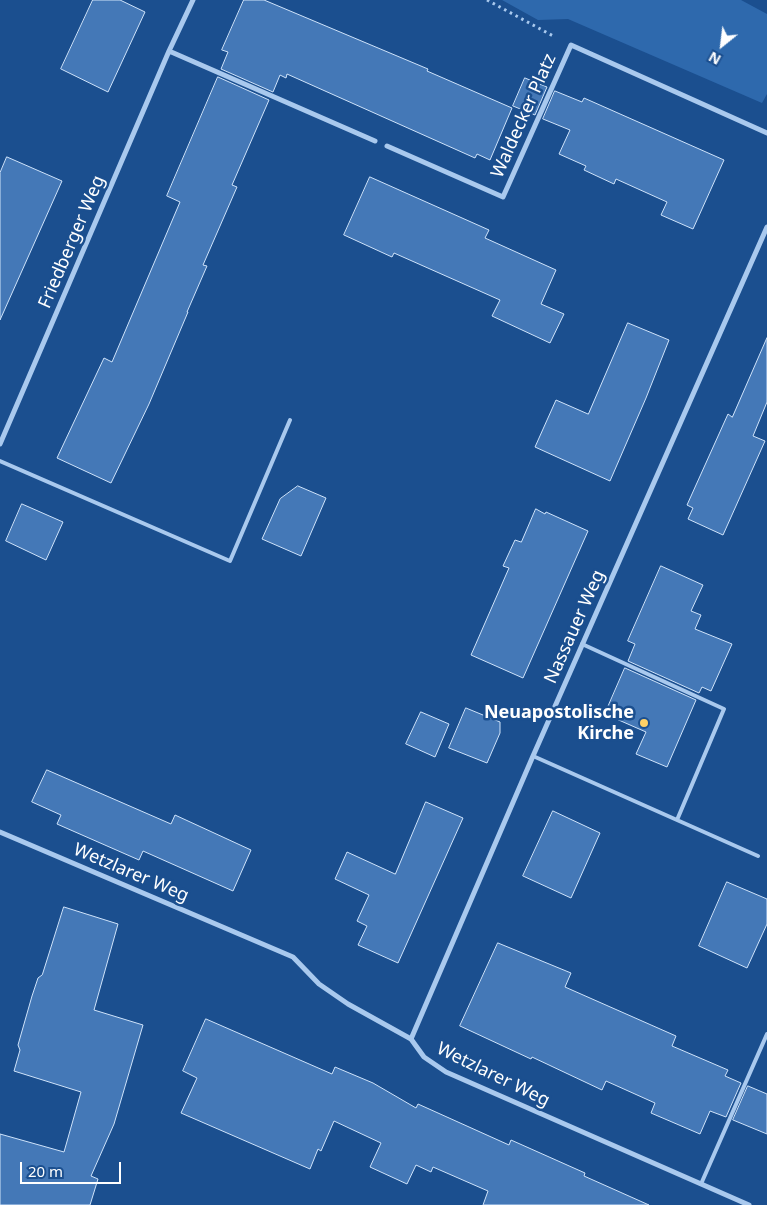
<!DOCTYPE html>
<html>
<head>
<meta charset="utf-8">
<style>
  body { margin:0 }
  #map { position:relative; width:767px; height:1205px; overflow:hidden; background:#1b4f8f; font-family:"Noto Sans",sans-serif }
  canvas { display:block }
  .north { position:absolute; left:697px; top:20px; width:50px; height:50px; -webkit-text-stroke:4px #1b4f8f; paint-order:stroke; rotate:209deg; font-size:14px; font-weight:700; line-height:20px; text-align:center; color:#fff }
  .north::after { content:''; display:block; margin:auto; width:18px; height:22px; background:#fff; clip-path:polygon(50% 0,100% 100%,50% 72%,0 100%) }
  .scale { position:absolute; left:20px; top:1162px; width:101px; height:22px; box-sizing:border-box; border:2px solid #fff; border-top:0; padding-left:6px; font-size:15px; line-height:18px; white-space:nowrap; color:#fff; -webkit-text-stroke:4px #1b4f8f; paint-order:stroke }
</style>
</head>
<body>
<div id="map">
<canvas width="767" height="1205"></canvas>
<div class="north">N</div>
<div class="scale">20 m</div>
</div>
<script>
const g = document.querySelector('canvas').getContext('2d');
g.lineJoin = 'round';
function fill(path, color) {
  g.fillStyle = color;
  g.fill(path, 'evenodd');
}
function stroke(path, color, width, dash) {
  g.strokeStyle = color;
  g.lineWidth = width;
  g.lineCap = dash ? 'butt' : 'round';
  g.setLineDash(dash || []);
  g.stroke(path);
}
function label(font, color, halo, rows, align = 'center') {
  g.font = font + ' "Noto Sans",sans-serif';
  g.lineWidth = 5;
  g.setLineDash([]);
  g.textBaseline = 'middle';
  g.strokeStyle = halo;
  g.fillStyle = color;
  for (const [text, x, y, turn = 0] of rows) {
    g.save();
    g.translate(x, y);
    g.rotate((+turn || 0) * Math.PI / 180);
    g.textAlign = isNaN(turn) ? turn : align;
    if (halo) g.strokeText(text, 0, 0);
    g.fillText(text, 0, 0);
    g.restore();
  }
}
const green = new Path2D(`
  M 502,0 L 741,0 L 767,14 L 767,94 L 762,103 L 568,19 L 538,20 Z`);
const building = new Path2D(`
  M 93,0 L 120,0 L 145,12 L 108,92 L 61,69 Z
  M 244,0 L 264,0 L 428,69 L 427,71 L 512,108 L 490,160 L 477,154 L 475,158 L 287,74 L 286,78 L 280,75 L 273,92 L 221,69 L 228,52 L 222,50 Z
  M 218,77 L 269,100 L 232,185 L 237,187 L 203,265 L 207,266 L 187,312 L 188,312 L 149,404 L 111,483 L 57,458 L 104,358 L 112,362 L 180,202 L 167,196 Z
  M 525,78 L 547,87 L 535,115 L 513,106 Z
  M 555,91 L 582,102 L 584,98 L 724,160 L 693,229 L 661,215 L 667,202 L 616,179 L 614,184 L 584,170 L 586,166 L 559,154 L 570,130 L 543,119 Z
  M 7,157 L 62,181 L 0,320 L 0,173 Z
  M 370,177 L 489,230 L 485,238 L 556,270 L 541,304 L 564,314 L 550,343 L 492,316 L 500,300 L 394,253 L 392,257 L 344,235 Z
  M 628,323 L 669,340 L 646,398 L 610,481 L 535,447 L 556,400 L 588,414 Z
  M 767,338 L 767,402 L 753,436 L 765,441 L 723,535 L 688,519 L 693,508 L 687,505 L 728,414 L 732,417 Z
  M 298,486 L 326,498 L 301,556 L 262,539 L 280,499 Z
  M 22,504 L 63,522 L 46,560 L 6,541 Z
  M 536,509 L 545,514 L 546,512 L 588,531 L 523,678 L 471,655 L 509,568 L 503,566 L 515,540 L 521,542 Z
  M 661,566 L 703,585 L 691,611 L 701,615 L 695,629 L 732,644 L 711,691 L 702,687 L 699,693 L 628,661 L 635,644 L 628,641 Z
  M 625,668 L 696,700 L 667,767 L 636,754 L 646,732 L 605,714 Z
  M 466,708 L 500,722 L 500,733 L 487,763 L 449,748 Z
  M 421,712 L 449,724 L 435,757 L 406,744 Z
  M 47,770 L 171,824 L 175,815 L 251,850 L 233,891 L 143,851 L 139,860 L 57,824 L 61,815 L 32,802 Z
  M 426,802 L 463,818 L 398,963 L 358,945 L 367,926 L 357,921 L 369,895 L 335,879 L 347,852 L 395,874 Z
  M 553,811 L 600,833 L 571,898 L 523,876 Z
  M 727,882 L 767,899 L 767,924 L 747,968 L 699,946 Z
  M 64,907 L 118,924 L 94,1010 L 143,1025 L 114,1124 L 91,1176 L 98,1179 L 90,1205 L 0,1205 L 0,1134 L 64,1152 L 81,1092 L 14,1071 L 20,1050 L 18,1045 L 32,996 L 38,978 L 42,975 Z
  M 498,943 L 571,973 L 565,987 L 676,1036 L 672,1046 L 728,1070 L 725,1076 L 741,1083 L 726,1117 L 710,1111 L 700,1134 L 651,1113 L 655,1103 L 606,1081 L 602,1090 L 532,1057 L 531,1059 L 460,1026 Z
  M 206,1019 L 332,1074 L 335,1067 L 373,1083 L 416,1108 L 418,1104 L 509,1145 L 511,1140 L 585,1173 L 584,1176 L 649,1205 L 483,1205 L 488,1191 L 433,1167 L 431,1172 L 416,1165 L 407,1184 L 370,1167 L 381,1143 L 334,1121 L 321,1151 L 318,1149 L 310,1169 L 181,1113 L 197,1078 L 183,1071 Z
  M 748,1086 L 767,1094 L 767,1134 L 733,1120 Z`);
const path = new Path2D(`
  M 487,0 L 555,37`);
const lane = new Path2D(`
  M 0,461 L 230,561 L 290,420
  M 582,644 L 724,709 L 677,820
  M 533,756 L 758,856
  M 701,1184 L 767,1034`);
const street = new Path2D(`
  M 169,51 L 375,141
  M 387,146 L 503,197 L 571,45 L 767,133
  M 0,444 L 169,51 L 193,0
  M 0,832 L 293,957 L 319,984 L 348,1004 L 411,1039 L 424,1057 L 446,1072 L 749,1205
  M 411,1039 L 533,756 L 767,227`);
const markers = [
  [644,723,5,"#ffd166"]
];
const streetNames = [
  ["Waldecker Platz",524,116,-66],
  ["Friedberger Weg",72,242,-67],
  ["Nassauer Weg",575,627,-66],
  ["Wetzlarer Weg",131,873,23],
  ["Wetzlarer Weg",493,1075,26]
];
const poiNames = [
  ["Neuapostolische",634,713],
  ["Kirche",634,734]
];
fill(green, '#2e69ad');
fill(building, '#4478b7');
stroke(building, '#cfe3fa', 1);
stroke(path, '#a9c9ee', 3, [2.5, 4]);
stroke(lane, '#a9c9ee', 4);
stroke(street, '#a9c9ee', 5);
for (const [x, y, r, color] of markers) {
  const dot = new Path2D();
  dot.arc(x, y, r, 0, 2 * Math.PI);
  g.fillStyle = color;
  g.fill(dot);
  stroke(dot, '#1b4f8f', 2);
}
label('18px', '#fff', '#1b4f8f', streetNames);
label('bold 18px', '#fff', '#1b4f8f', poiNames, 'right');
</script>
</body>
</html>
